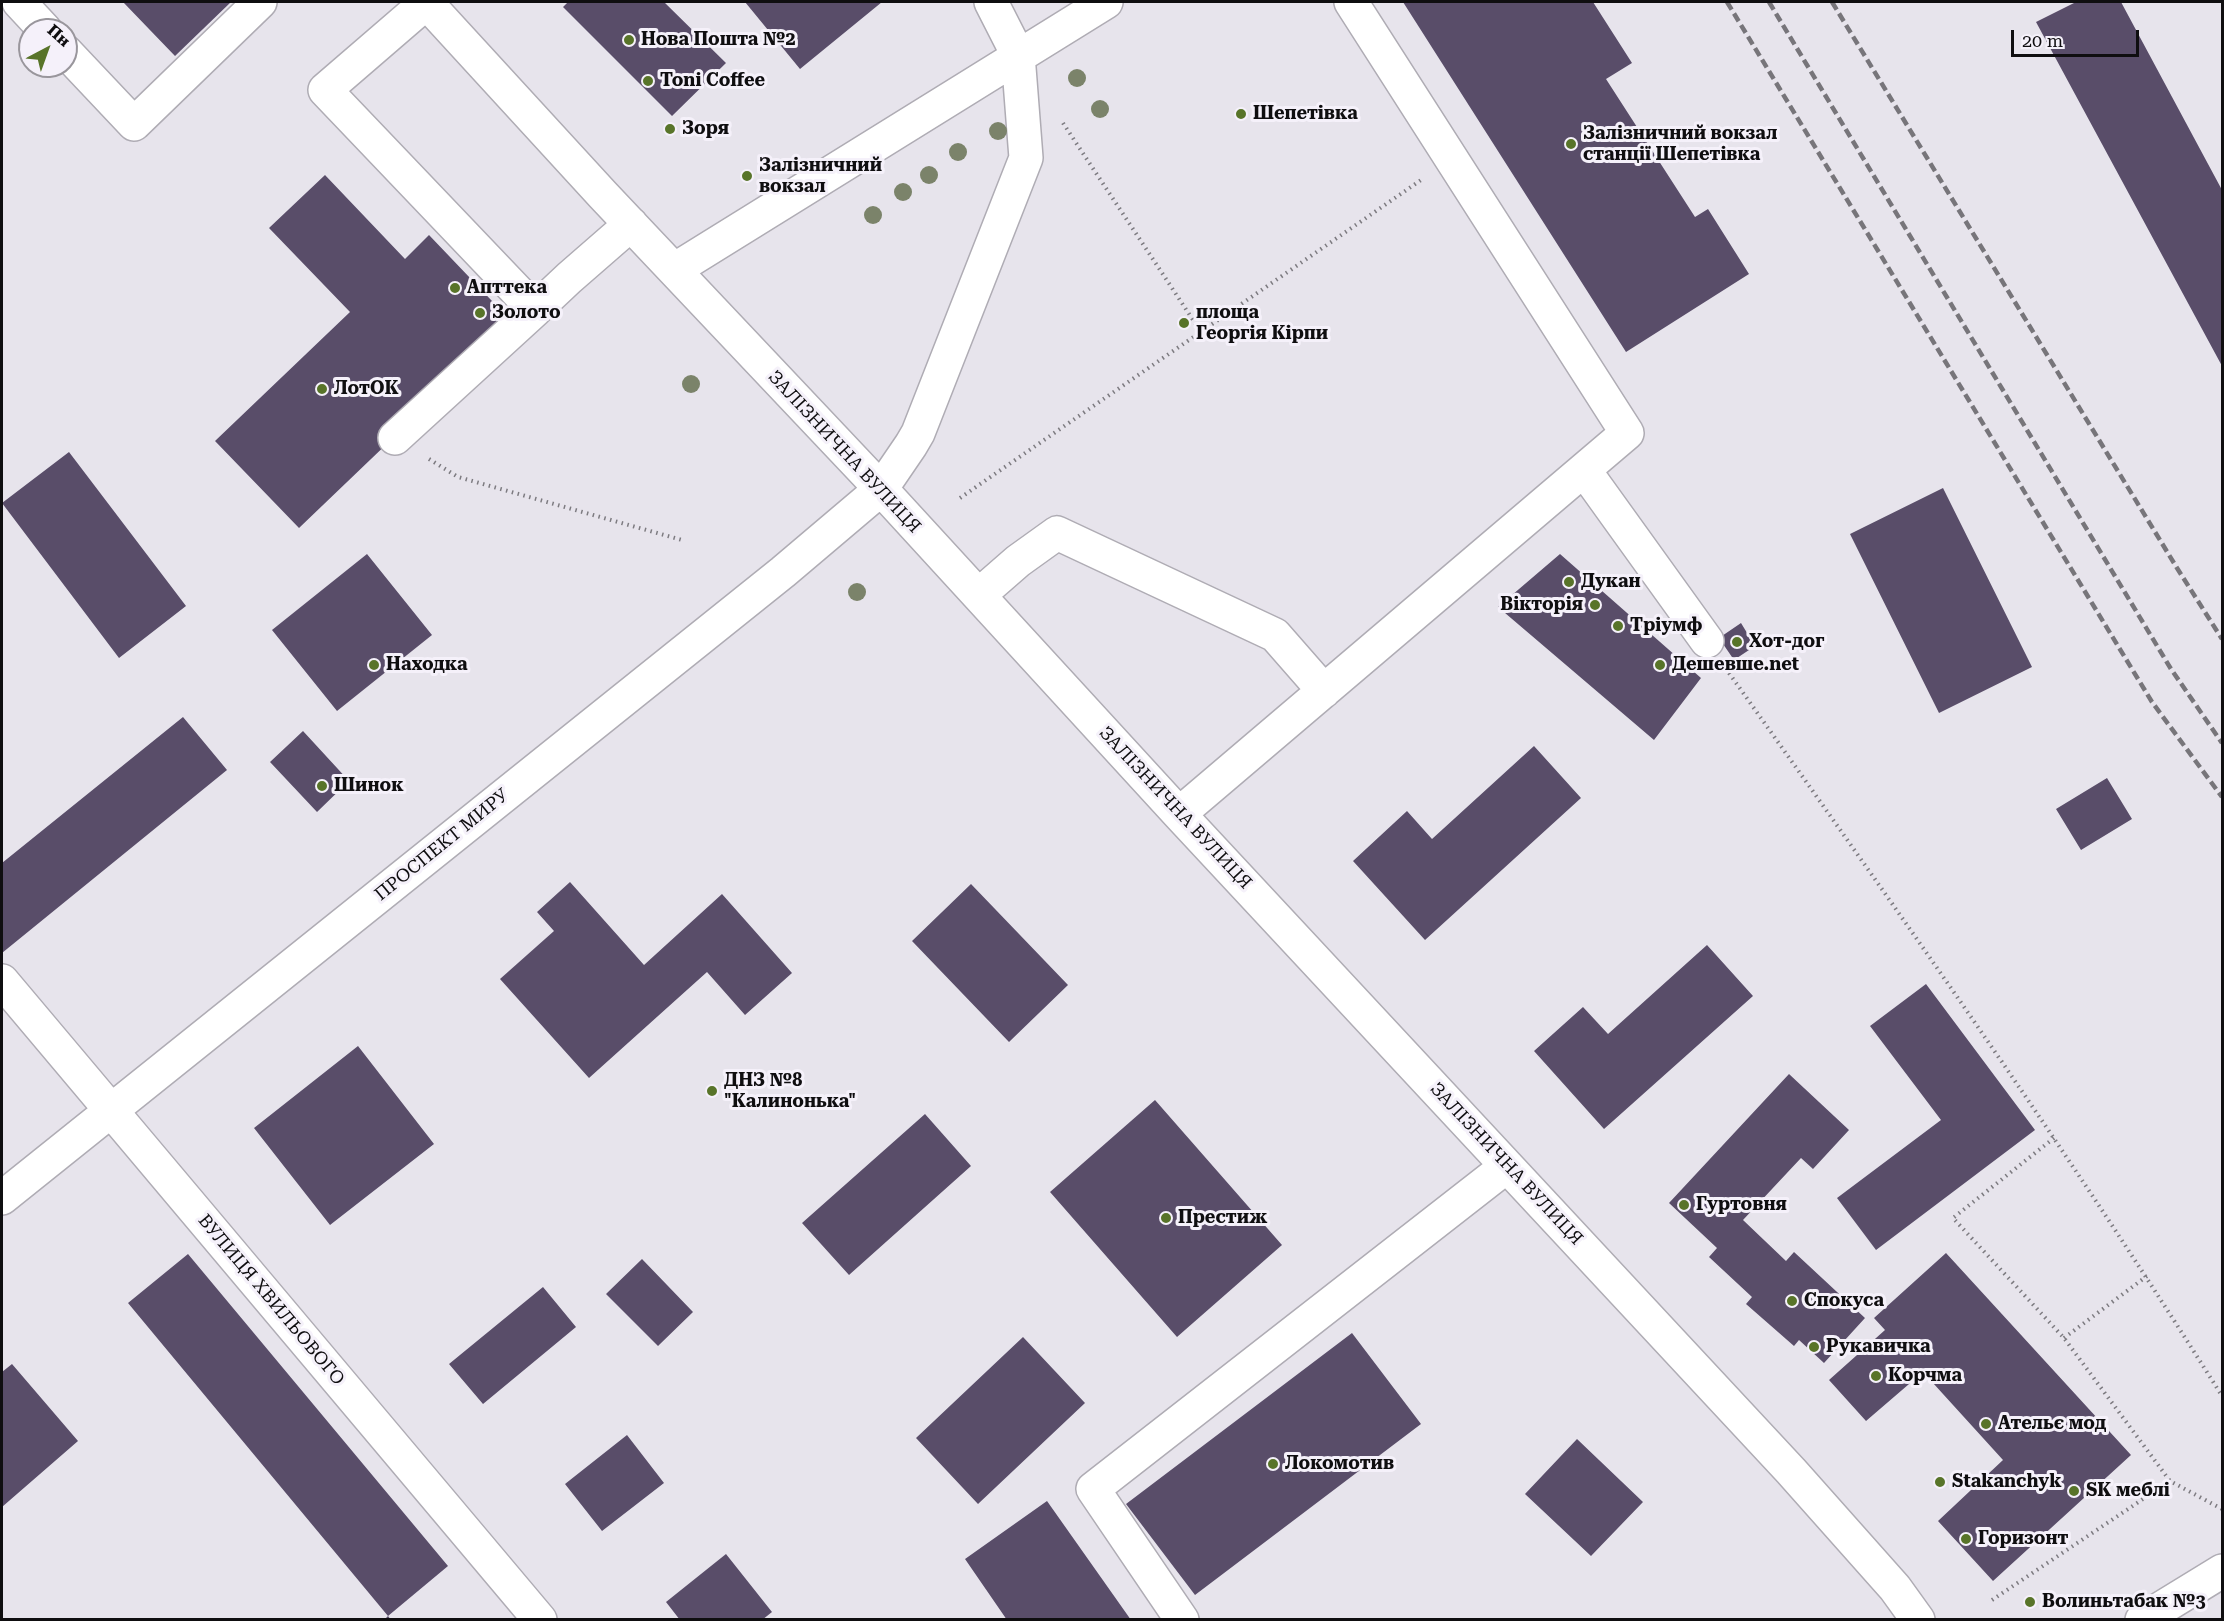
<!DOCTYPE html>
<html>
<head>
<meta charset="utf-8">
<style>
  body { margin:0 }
  #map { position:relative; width:2224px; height:1621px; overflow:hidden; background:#e7e4ec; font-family:"Roboto Serif",serif }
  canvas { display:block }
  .frame { position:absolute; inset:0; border:3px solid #0f0e10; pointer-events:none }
  .north { position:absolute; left:18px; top:18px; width:60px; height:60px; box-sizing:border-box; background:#f5f1fa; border:2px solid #99969c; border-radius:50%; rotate:41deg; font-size:16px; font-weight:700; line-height:24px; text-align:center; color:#0f0e10 }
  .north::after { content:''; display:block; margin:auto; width:21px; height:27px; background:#587429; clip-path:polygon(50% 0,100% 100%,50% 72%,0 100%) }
  .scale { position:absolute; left:2011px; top:30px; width:128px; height:27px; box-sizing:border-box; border:3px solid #0f0e10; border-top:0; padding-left:8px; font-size:18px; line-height:21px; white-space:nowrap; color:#0f0e10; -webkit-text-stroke:4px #f5f1fa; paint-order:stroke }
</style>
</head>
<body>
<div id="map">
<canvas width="2224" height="1621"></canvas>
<div class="frame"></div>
<div class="north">Пн</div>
<div class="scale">20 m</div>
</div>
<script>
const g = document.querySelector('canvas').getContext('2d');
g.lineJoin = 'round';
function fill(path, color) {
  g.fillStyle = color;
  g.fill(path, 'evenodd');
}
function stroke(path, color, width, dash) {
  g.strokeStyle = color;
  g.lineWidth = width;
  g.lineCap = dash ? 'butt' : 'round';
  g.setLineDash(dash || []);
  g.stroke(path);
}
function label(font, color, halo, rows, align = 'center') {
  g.font = font + ' "Roboto Serif",serif';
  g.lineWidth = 6;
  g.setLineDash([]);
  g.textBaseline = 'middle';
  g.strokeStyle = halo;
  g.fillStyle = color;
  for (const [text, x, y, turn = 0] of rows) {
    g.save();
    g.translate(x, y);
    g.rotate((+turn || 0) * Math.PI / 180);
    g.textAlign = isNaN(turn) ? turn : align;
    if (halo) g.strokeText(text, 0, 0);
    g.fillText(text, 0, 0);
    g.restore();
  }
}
const building = new Path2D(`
  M 123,2 L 231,2 L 175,56 Z
  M 568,2 L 664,2 L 726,63 L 672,116 L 563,7 Z
  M 745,2 L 882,2 L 800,69 Z
  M 1403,2 L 1593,2 L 1632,63 L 1606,79 L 1695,217 L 1708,209 L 1749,274 L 1626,352 Z
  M 2076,2 L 2121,2 L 2222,190 L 2222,366 L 2036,22 Z
  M 325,175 L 405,259 L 429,235 L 513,323 L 299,528 L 215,441 L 350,312 L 269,228 Z
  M 69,452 L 186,606 L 119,658 L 2,503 Z
  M 1943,488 L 2032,667 L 1939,713 L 1850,534 Z
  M 367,554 L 432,635 L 337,711 L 272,630 Z
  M 1560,554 L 1701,678 L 1654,740 L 1498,607 Z
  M 1741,623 L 1755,646 L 1734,660 L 1719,638 Z
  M 183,717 L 227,770 L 2,953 L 2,863 Z
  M 303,731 L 349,781 L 317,812 L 270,762 Z
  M 1534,746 L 1581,798 L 1425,940 L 1353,861 L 1407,811 L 1432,839 Z
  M 2107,778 L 2132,819 L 2081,850 L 2056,809 Z
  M 570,882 L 644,965 L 722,894 L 792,973 L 745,1015 L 707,972 L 589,1078 L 500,979 L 554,931 L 537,912 Z
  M 971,884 L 1068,985 L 1009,1042 L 912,941 Z
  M 1707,945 L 1753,996 L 1604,1129 L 1534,1051 L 1583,1007 L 1608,1034 Z
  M 1926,984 L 2035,1130 L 1876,1250 L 1837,1198 L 1941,1120 L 1870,1026 Z
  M 358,1046 L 434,1144 L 330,1225 L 254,1128 Z
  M 1789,1074 L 1849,1130 L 1813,1169 L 1801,1158 L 1743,1220 L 1786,1261 L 1794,1252 L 1865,1318 L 1824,1363 L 1799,1340 L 1794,1346 L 1746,1304 L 1752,1297 L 1709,1257 L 1717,1248 L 1669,1203 Z
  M 1155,1100 L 1282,1245 L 1177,1337 L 1050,1192 Z
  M 925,1114 L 971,1166 L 849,1275 L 802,1223 Z
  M 1946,1253 L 2131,1455 L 1993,1581 L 1938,1521 L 2003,1460 L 1923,1372 L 1866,1421 L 1829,1380 L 1885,1330 L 1874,1318 Z
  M 188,1254 L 448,1566 L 388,1616 L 391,1620 L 384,1620 L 388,1616 L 128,1303 Z
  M 642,1259 L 693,1312 L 658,1346 L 606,1294 Z
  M 543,1287 L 576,1327 L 483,1404 L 449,1364 Z
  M 1352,1333 L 1421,1424 L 1195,1595 L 1126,1504 Z
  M 1023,1337 L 1085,1403 L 978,1504 L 916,1438 Z
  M 12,1364 L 78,1441 L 2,1507 L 2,1372 Z
  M 627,1435 L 664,1483 L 602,1531 L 565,1484 Z
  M 1577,1439 L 1643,1502 L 1591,1556 L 1525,1494 Z
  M 1047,1501 L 1131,1620 L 1007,1620 L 965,1559 Z
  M 726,1554 L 772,1612 L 762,1620 L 680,1620 L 666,1602 Z`);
const path = new Path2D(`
  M 1063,123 L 1201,332
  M 429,459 L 458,477 L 682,540
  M 960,498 L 1421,180
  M 1729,673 C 1898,911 2067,1149 2222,1396
  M 2054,1138 L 1953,1218 L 2064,1338 L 2170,1481 L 2222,1509
  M 2064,1338 L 2147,1276
  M 1992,1600 L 2170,1481`);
const minor = new Path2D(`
  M 19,2 L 45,30
  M 426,2 L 603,195 L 881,489 L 1179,814 L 1791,1471 L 1895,1588 L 1918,1620
  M 66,52 L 134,124 L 260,2
  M 674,270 L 1106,2
  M 535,310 L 569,278 L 631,224
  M 395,438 L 535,310 L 325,90 L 427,2
  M 1584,470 L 1707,641
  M 979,595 L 1018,561 L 1057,533 L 1275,635 L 1324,691
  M 1179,814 L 1627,433 L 1351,2
  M 2,981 L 540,1620
  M 2,1198 L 783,572 L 881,489 L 911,445 L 918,433 L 1026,158 L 1018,55 L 991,2
  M 1182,1620 L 1093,1489 L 1507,1166
  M 2142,1620 L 2222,1571`);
const rail = new Path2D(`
  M 1727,2 L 2152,702 L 2222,797
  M 1769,2 L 2171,669 L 2222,743
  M 1832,2 L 2177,568 L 2222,639`);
const trees = [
  [1077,78],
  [1100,109],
  [998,131],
  [958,152],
  [929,175],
  [903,192],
  [873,215],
  [691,384],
  [857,592]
];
const markers = [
  [629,40,6,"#587429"],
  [648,81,6,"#587429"],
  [1241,114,6,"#587429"],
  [670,129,6,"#587429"],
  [1571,144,6,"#587429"],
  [747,176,6,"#587429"],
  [455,288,6,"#587429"],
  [480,313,6,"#587429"],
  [1184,323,6,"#587429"],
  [322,389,6,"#587429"],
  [1569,582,6,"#587429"],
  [1595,605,6,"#587429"],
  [1618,626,6,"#587429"],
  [1737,642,6,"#587429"],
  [374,665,6,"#587429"],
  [1660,665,6,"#587429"],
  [322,786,6,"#587429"],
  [712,1091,6,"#587429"],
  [1684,1205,6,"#587429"],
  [1166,1218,6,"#587429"],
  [1792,1301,6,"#587429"],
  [1814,1347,6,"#587429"],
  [1876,1376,6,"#587429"],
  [1986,1424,6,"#587429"],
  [1273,1464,6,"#587429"],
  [1940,1482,6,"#587429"],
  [2074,1491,6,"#587429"],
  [1966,1539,6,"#587429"],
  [2030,1602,6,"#587429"]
];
const poiNames = [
  ["Нова Пошта №2",641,40],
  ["Toni Coffee",660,81],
  ["Шепетівка",1253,114],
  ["Зоря",682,129],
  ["Залізничний вокзал",1583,134],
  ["станції Шепетівка",1583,155],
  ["Залізничний",759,166],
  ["вокзал",759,187],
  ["Апттека",467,288],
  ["Золото",492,313],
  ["площа",1196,313],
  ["Георгія Кірпи",1196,334],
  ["ЛотОК",334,389],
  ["Дукан",1581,582],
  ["Вікторія",1583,605,"right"],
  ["Тріумф",1630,626],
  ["Хот-дог",1749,642],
  ["Находка",386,665],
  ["Дешевше.net",1672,665],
  ["Шинок",334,786],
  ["ДНЗ №8",724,1081],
  ["\"Калинонька\"",724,1102],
  ["Гуртовня",1696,1205],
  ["Престиж",1178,1218],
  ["Спокуса",1804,1301],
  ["Рукавичка",1826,1347],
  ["Корчма",1888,1376],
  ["Ательє мод",1998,1424],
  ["Локомотив",1285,1464],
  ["Stakanchyk",1952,1482],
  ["SK меблі",2086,1491],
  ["Горизонт",1978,1539],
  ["Волиньтабак №3",2042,1602]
];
const streetNames = [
  ["ЗАЛІЗНИЧНА ВУЛИЦЯ",844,452,47],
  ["ЗАЛІЗНИЧНА ВУЛИЦЯ",1175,808,47],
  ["ПРОСПЕКТ МИРУ",442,845,-39],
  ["ЗАЛІЗНИЧНА ВУЛИЦЯ",1506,1164,47],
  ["ВУЛИЦЯ ХВИЛЬОВОГО",271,1300,50]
];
fill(building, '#594d69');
stroke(minor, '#afacb4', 36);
stroke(path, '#7d7b80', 4, [1.5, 4.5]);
stroke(minor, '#fff', 33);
stroke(rail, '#77757a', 4.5, [9, 4.5]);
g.fillStyle = '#7b836a';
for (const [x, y] of trees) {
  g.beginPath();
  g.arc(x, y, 9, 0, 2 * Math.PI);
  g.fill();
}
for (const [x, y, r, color] of markers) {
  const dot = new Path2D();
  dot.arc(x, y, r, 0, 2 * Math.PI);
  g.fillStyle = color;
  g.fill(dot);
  stroke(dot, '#f5f1fa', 2);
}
label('bold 18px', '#0f0e10', '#f5f1fa', poiNames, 'left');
label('18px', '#0f0e10', '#f5f1fa', streetNames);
</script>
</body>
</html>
